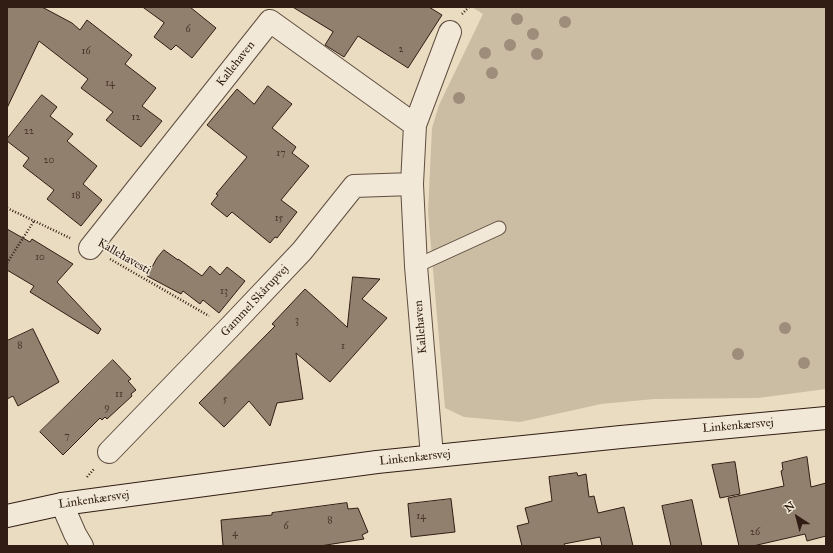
<!DOCTYPE html>
<html>
<head>
<meta charset="utf-8">
<style>
  body { margin:0 }
  #map { position:relative; width:833px; height:553px; overflow:hidden; background:#eadcc1; font-family:"IM FELL Great Primer",serif }
  canvas { display:block }
  .frame { position:absolute; inset:0; border:8px solid #311d14; pointer-events:none }
  .north { position:absolute; left:777px; top:497px; width:40px; height:40px; -webkit-text-stroke:3px #f1e8d7; paint-order:stroke; rotate:324deg; font-size:11px; font-weight:700; line-height:16px; text-align:center; color:#311d14 }
  .north::after { content:''; display:block; margin:auto; width:14px; height:18px; background:#311d14; clip-path:polygon(50% 0,100% 100%,50% 72%,0 100%) }
</style>
</head>
<body>
<div id="map">
<canvas width="833" height="553"></canvas>
<div class="frame"></div>
<div class="north">N</div>
</div>
<script>
const g = document.querySelector('canvas').getContext('2d');
g.lineJoin = 'round';
function fill(path, color) {
  g.fillStyle = color;
  g.fill(path, 'evenodd');
}
function stroke(path, color, width, dash) {
  g.strokeStyle = color;
  g.lineWidth = width;
  g.lineCap = dash ? 'butt' : 'round';
  g.setLineDash(dash || []);
  g.stroke(path);
}
function label(font, color, halo, rows, align = 'center') {
  g.font = font + ' "IM FELL Great Primer",serif';
  g.lineWidth = 3;
  g.setLineDash([]);
  g.textBaseline = 'middle';
  g.strokeStyle = halo;
  g.fillStyle = color;
  for (const [text, x, y, turn = 0] of rows) {
    g.save();
    g.translate(x, y);
    g.rotate((+turn || 0) * Math.PI / 180);
    g.textAlign = isNaN(turn) ? turn : align;
    if (halo) g.strokeText(text, 0, 0);
    g.fillText(text, 0, 0);
    g.restore();
  }
}
const green = new Path2D(`
  M 472,7 L 826,7 L 826,389 L 758,398 L 654,399 L 601,404 L 520,422 L 464,417 L 445,408 L 428,212 L 432,128 L 439,105 L 483,14 Z`);
const building = new Path2D(`
  M 7,7 L 42,7 L 72,23 L 80,30 L 87,20 L 132,55 L 125,64 L 156,88 L 142,106 L 162,121 L 141,147 L 106,120 L 113,112 L 81,88 L 88,79 L 39,41 L 7,108 Z
  M 143,7 L 190,7 L 216,28 L 192,58 L 176,45 L 171,50 L 154,37 L 164,23 Z
  M 293,7 L 429,7 L 442,15 L 408,68 L 358,36 L 344,57 L 325,45 L 333,32 Z
  M 268,86 L 292,104 L 272,128 L 296,147 L 292,153 L 309,166 L 281,200 L 297,212 L 277,238 L 275,237 L 270,243 L 232,212 L 227,217 L 211,204 L 218,195 L 216,194 L 247,157 L 207,125 L 237,89 L 254,104 Z
  M 42,95 L 57,107 L 50,116 L 73,134 L 67,141 L 97,166 L 83,184 L 102,200 L 81,226 L 47,199 L 54,190 L 23,166 L 29,158 L 7,141 L 7,139 Z
  M 7,229 L 30,242 L 32,239 L 73,264 L 57,282 L 101,329 L 98,334 L 30,292 L 34,286 L 7,270 Z
  M 164,250 L 178,260 L 178,259 L 202,276 L 210,266 L 220,275 L 227,267 L 245,281 L 219,313 L 203,300 L 200,304 L 183,291 L 181,294 L 147,276 L 157,258 Z
  M 353,277 L 380,279 L 362,299 L 387,318 L 330,382 L 296,353 L 303,399 L 277,403 L 270,426 L 249,401 L 224,427 L 199,403 L 275,326 L 272,324 L 305,289 L 347,327 Z
  M 33,329 L 59,382 L 18,406 L 13,396 L 7,399 L 7,341 Z
  M 113,360 L 131,379 L 128,381 L 136,390 L 131,394 L 132,396 L 107,419 L 105,417 L 102,420 L 100,418 L 63,455 L 40,432 Z
  M 807,457 L 811,487 L 826,483 L 826,536 L 807,541 L 805,534 L 753,546 L 739,546 L 728,498 L 784,486 L 781,471 L 783,470 L 782,463 Z
  M 735,462 L 740,494 L 720,498 L 712,465 Z
  M 577,473 L 578,476 L 586,474 L 589,497 L 594,496 L 598,513 L 624,507 L 633,546 L 602,546 L 600,537 L 564,544 L 565,546 L 522,546 L 517,526 L 529,523 L 525,508 L 552,501 L 549,477 Z
  M 451,499 L 455,532 L 411,537 L 408,504 Z
  M 692,500 L 702,546 L 671,546 L 662,506 Z
  M 347,503 L 348,509 L 358,508 L 368,532 L 362,535 L 364,539 L 320,546 L 223,546 L 221,520 L 272,515 L 272,513 Z`);
const path = new Path2D(`
  M 462,14 L 469,7
  M 7,208 L 70,238
  M 110,259 L 209,316
  M 7,263 L 34,221
  M 87,477 L 94,469`);
const lane = new Path2D(`
  M 416,266 L 499,228`);
const street = new Path2D(`
  M 90,248 L 270,21 L 415,125
  M 109,452 L 230,327 L 302,251 L 354,186 L 412,184
  M 432,456 L 416,266 L 412,184 L 415,125 L 450,32
  M 62,504 L 75,534 L 82,546`);
const secondary = new Path2D(`
  M 7,516 L 62,504 L 377,462 L 621,437 L 826,418`);
const trees = [
  [517,19],
  [565,22],
  [533,34],
  [510,45],
  [485,53],
  [537,54],
  [492,73],
  [459,98],
  [785,328],
  [738,354],
  [804,363]
];
const numberNames = [
  ["6",188,30],
  ["2",401,50],
  ["16",86,52],
  ["14",110,84],
  ["12",136,118],
  ["22",29,132],
  ["17",281,154],
  ["20",49,161],
  ["18",76,196],
  ["15",279,219],
  ["10",40,258],
  ["13",224,292],
  ["3",297,321],
  ["8",20,346],
  ["1",343,347],
  ["11",119,395],
  ["5",225,400],
  ["9",107,408],
  ["7",67,437],
  ["14",421,517],
  ["8",330,521],
  ["6",286,527],
  ["26",755,533],
  ["4",235,534]
];
const streetNames = [
  ["Kallehaven",236,64,-52],
  ["Kallehavesti",124,257,30],
  ["Gammel Skårupvej",255,301,-47],
  ["Kallehaven",421,327,-95],
  ["Linkenkærsvej",738,426,-5],
  ["Linkenkærsvej",415,458,-6],
  ["Linkenkærsvej",94,500,-8]
];
fill(green, '#cbbca4');
fill(building, '#91806e');
stroke(building, '#311d14', 1);
stroke(lane, '#5f4d3f', 15);
stroke(street, '#5f4d3f', 24);
stroke(secondary, '#311d14', 24);
stroke(path, '#311d14', 2.5, [1, 2]);
stroke(lane, '#f1e8d7', 13);
stroke(street, '#f1e8d7', 22);
stroke(secondary, '#f1e8d7', 22);
g.fillStyle = '#9e8d7a';
for (const [x, y] of trees) {
  g.beginPath();
  g.arc(x, y, 6, 0, 2 * Math.PI);
  g.fill();
}
label('10px', '#49362a', null, numberNames);
label('12px', '#311d14', '#f1e8d7', streetNames);
</script>
</body>
</html>
